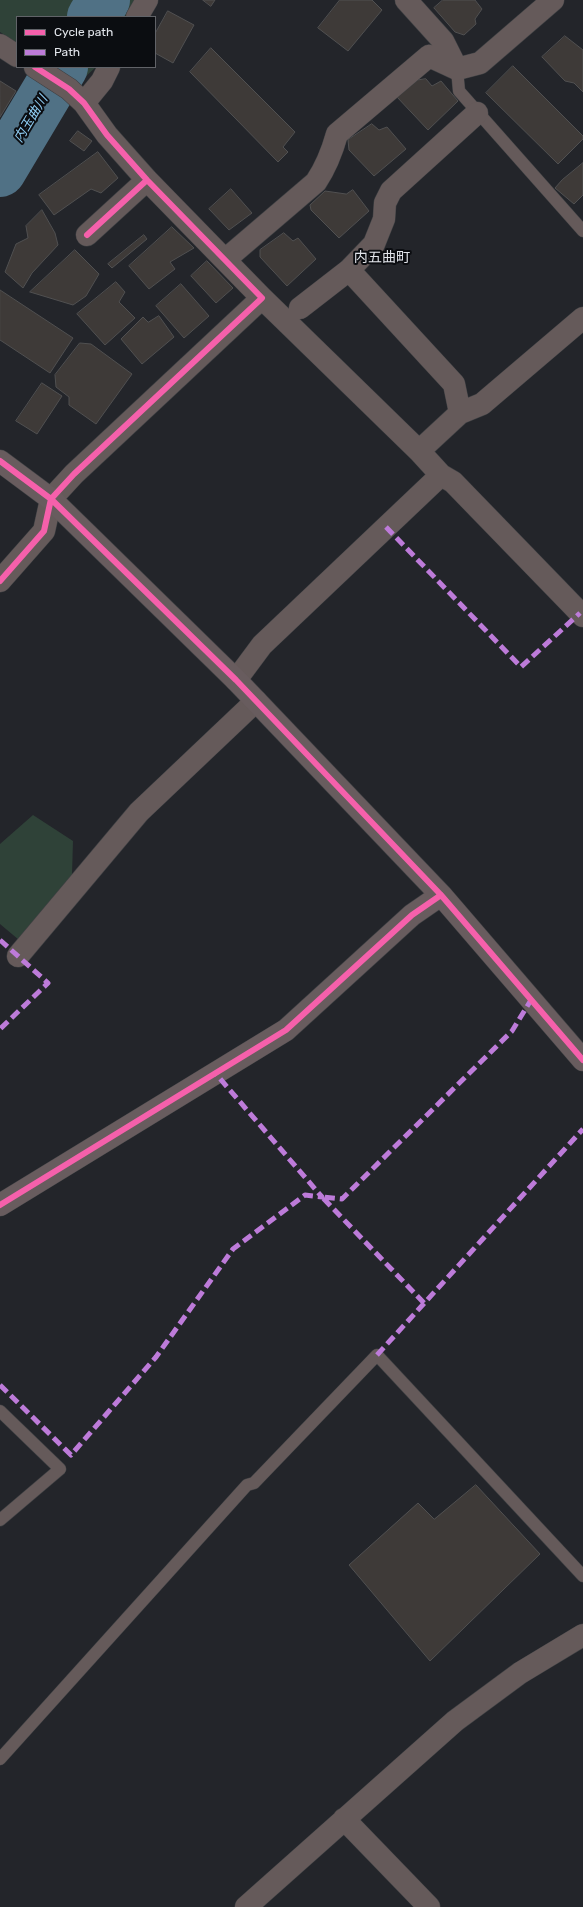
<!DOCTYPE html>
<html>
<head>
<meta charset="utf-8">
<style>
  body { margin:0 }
  #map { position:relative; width:583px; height:1907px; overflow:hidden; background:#23252a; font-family:Rubik,sans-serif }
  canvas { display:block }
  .legend { position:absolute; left:16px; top:16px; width:140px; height:52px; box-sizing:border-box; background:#0b0d11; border:1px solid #616368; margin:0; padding:5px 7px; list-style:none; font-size:12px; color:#e2e5eb }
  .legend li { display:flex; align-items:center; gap:8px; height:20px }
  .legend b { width:20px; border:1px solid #616368 }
</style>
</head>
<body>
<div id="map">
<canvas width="583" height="1907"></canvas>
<ul class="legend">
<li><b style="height:5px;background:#f560ab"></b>Cycle path</li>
<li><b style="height:5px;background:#bd7bd9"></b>Path</li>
</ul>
</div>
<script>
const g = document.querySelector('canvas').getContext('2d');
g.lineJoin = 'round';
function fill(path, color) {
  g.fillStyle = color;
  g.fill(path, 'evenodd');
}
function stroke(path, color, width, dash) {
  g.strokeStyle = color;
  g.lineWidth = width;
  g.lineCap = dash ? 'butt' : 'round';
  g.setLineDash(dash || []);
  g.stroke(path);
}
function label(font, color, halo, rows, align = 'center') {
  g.font = font + ' Rubik,"Noto Sans JP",sans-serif';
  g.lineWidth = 4;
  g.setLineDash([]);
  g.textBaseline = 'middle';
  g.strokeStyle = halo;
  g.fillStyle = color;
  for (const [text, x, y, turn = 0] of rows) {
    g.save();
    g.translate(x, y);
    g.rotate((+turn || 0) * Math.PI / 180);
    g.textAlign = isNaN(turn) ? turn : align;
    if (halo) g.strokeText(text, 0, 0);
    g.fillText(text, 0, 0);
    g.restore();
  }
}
const green = new Path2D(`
  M 0,0 L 135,0 L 125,17 L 17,17 L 17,43 L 0,32 Z
  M 54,67 L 96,67 L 84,78 L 72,79 Z
  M 33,815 L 73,841 L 72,875 L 19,940 L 0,924 L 0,844 Z`);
const river = new Path2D(`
  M 93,17 L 104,0
  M 0,171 L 62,67`);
const building = new Path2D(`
  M 203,0 L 215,0 L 211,6 Z
  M 340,0 L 372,0 L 382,10 L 348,51 L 318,28 Z
  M 443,0 L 475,0 L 482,9 L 475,19 L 476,24 L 464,35 L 455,32 L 434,8 Z
  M 168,11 L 194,25 L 173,63 L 155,53 L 155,34 Z
  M 565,36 L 583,50 L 583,92 L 574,83 L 565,81 L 542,57 Z
  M 211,48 L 295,132 L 283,147 L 288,152 L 278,162 L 190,72 Z
  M 513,66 L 583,136 L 583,139 L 558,164 L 486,93 Z
  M 426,79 L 432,86 L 441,81 L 458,101 L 428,130 L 396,96 L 412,81 Z
  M 0,81 L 16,91 L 0,117 Z
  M 372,124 L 379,130 L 387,127 L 406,149 L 374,176 L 349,150 L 348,140 Z
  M 78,131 L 92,141 L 84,151 L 70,141 Z
  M 98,152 L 118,178 L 101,193 L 91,189 L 54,215 L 39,195 Z
  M 583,163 L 583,195 L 574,204 L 555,188 L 562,180 Z
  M 231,189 L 252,213 L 229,230 L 209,209 Z
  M 353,190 L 369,211 L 339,238 L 311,210 L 310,205 L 325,191 L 346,194 Z
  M 42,210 L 55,233 L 58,245 L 32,273 L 23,288 L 5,272 L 16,244 L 28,238 L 26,226 Z
  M 172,227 L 194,248 L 170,262 L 175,269 L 149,289 L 129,266 Z
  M 284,233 L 293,241 L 298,238 L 316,259 L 287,286 L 260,257 L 260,250 Z
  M 144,235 L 147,239 L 112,268 L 108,264 Z
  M 75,250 L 99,274 L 86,296 L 73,305 L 30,292 Z
  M 207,261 L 233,288 L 216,303 L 191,276 Z
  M 116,282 L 125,292 L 119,302 L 135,318 L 105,345 L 77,314 Z
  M 181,284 L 209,316 L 184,338 L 156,306 Z
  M 0,290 L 73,338 L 50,373 L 0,340 Z
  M 159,316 L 174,337 L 142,364 L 121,339 L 143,317 L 148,322 Z
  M 80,343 L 91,344 L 132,374 L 96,424 L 69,405 L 69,397 L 56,387 L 55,375 Z
  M 42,383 L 62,396 L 37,434 L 16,421 Z
  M 476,1485 L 540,1554 L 430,1661 L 349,1565 L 418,1503 L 434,1519 Z`);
const lane = new Path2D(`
  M 457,69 L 459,91 L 583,231
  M 0,1411 L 60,1469 L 0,1520
  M 0,1759 L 247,1485 L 254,1483 L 377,1355 L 583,1576`);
const street = new Path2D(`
  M 406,0 L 443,41 L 457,69
  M 137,17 L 147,0
  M 0,45 L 17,56
  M 84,103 L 102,81 L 109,67
  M 87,235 L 147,180
  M 226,259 L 316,182 C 326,167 332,152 337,134 L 429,56 L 457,69 L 480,63 L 553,0
  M 262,298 L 419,451 L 441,475 L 453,482 L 583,616
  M 300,308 L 349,270
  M 460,413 L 454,384 L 349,270 L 374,244 L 384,219 L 385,203 L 391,191 L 477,113
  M 419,451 L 460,413 L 482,404 L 583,318
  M 0,581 L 44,531 L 51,499 L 74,474 L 262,298 L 147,180 L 107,135 L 84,103 L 69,89 L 35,67
  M 236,680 L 262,645 L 441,475
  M 18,956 L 139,812 L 256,701
  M 344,1819 L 429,1907
  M 246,1907 L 455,1721 L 520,1673 L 583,1635`);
const secondary = new Path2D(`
  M 0,461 L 51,499 L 236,680 L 441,895 L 583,1060
  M 0,1205 L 286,1030 L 412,915 L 441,895`);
const quiet = new Path2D(`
  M 386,527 L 521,667 L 580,613
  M 0,940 L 48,983 L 0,1029
  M 424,1303 L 322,1197 L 342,1199 L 512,1031 L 531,1000
  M 377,1355 L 583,1129
  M 0,1385 L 71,1455 L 156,1357 L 233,1249 L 305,1195 L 322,1197 L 216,1074`);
const cycleway = new Path2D(`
  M 87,235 L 147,180
  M 0,461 L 51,499 L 236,680 L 441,895 L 583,1060
  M 0,581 L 44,531 L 51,499 L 74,474 L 262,298 L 147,180 L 107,135 L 84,103 L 69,89 L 35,67
  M 0,1205 L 286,1030 L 412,915 L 441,895`);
const waterNames = [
  ["内玉曲川",31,119,-59]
];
const quarterNames = [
  ["内五曲町",382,258]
];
fill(green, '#2f4238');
stroke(river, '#507185', 52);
fill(building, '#3e3a38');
stroke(building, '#505051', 1);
stroke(lane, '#3f4144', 13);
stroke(street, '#3f4144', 23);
stroke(secondary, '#3f4144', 23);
stroke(lane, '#655a5a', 12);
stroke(street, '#655a5a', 22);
stroke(secondary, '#685c5e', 22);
stroke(quiet, '#bd7bd9', 5, [10, 5]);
stroke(cycleway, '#f560ab', 6);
label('italic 13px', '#8dcbf1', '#0b0d11', waterNames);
label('14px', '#e2e5eb', '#0b0d11', quarterNames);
</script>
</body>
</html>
